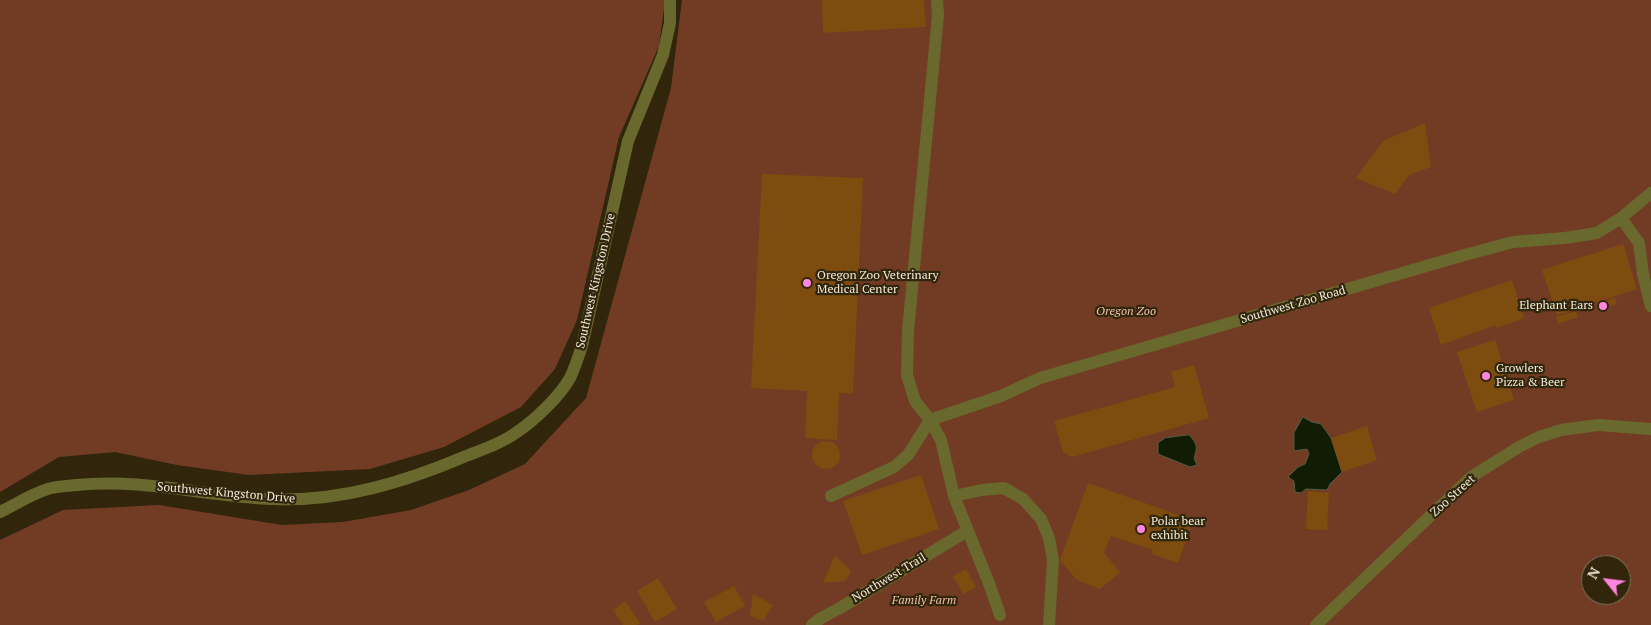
<!DOCTYPE html>
<html>
<head>
<meta charset="utf-8">
<style>
  body { margin:0 }
  #map { position:relative; width:1651px; height:625px; overflow:hidden; background:#31260b; font-family:"PT Serif",serif }
  canvas { display:block }
  .north { position:absolute; left:1581px; top:555px; width:50px; height:50px; box-sizing:border-box; background:#31260b; border:1px solid #7e755e; border-radius:50%; rotate:299deg; font-size:14px; font-weight:700; line-height:20px; text-align:center; color:#f1ebdb }
  .north::after { content:''; display:block; margin:auto; width:18px; height:22px; background:#ff85de; clip-path:polygon(50% 0,100% 100%,50% 72%,0 100%) }
</style>
</head>
<body>
<div id="map">
<canvas width="1651" height="625"></canvas>
<div class="north">N</div>
</div>
<script>
const g = document.querySelector('canvas').getContext('2d');
g.lineJoin = 'round';
function fill(path, color) {
  g.fillStyle = color;
  g.fill(path, 'evenodd');
}
function stroke(path, color, width, dash) {
  g.strokeStyle = color;
  g.lineWidth = width;
  g.lineCap = dash ? 'butt' : 'round';
  g.setLineDash(dash || []);
  g.stroke(path);
}
function label(font, color, halo, rows, align = 'center') {
  g.font = font + ' "PT Serif",serif';
  g.lineWidth = 4.5;
  g.setLineDash([]);
  g.textBaseline = 'middle';
  g.strokeStyle = halo;
  g.fillStyle = color;
  for (const [text, x, y, turn = 0] of rows) {
    g.save();
    g.translate(x, y);
    g.rotate((+turn || 0) * Math.PI / 180);
    g.textAlign = isNaN(turn) ? turn : align;
    if (halo) g.strokeText(text, 0, 0);
    g.fillText(text, 0, 0);
    g.restore();
  }
}
const green = new Path2D(`
  M 0,0 L 665,0 L 659,46 L 619,137 L 577,320 L 555,369 L 521,407 L 444,447 L 370,469 L 249,475 L 177,465 L 115,452 L 59,457 L 0,492 Z
  M 682,0 L 1651,0 L 1651,625 L 0,625 L 0,540 L 63,510 L 159,505 L 282,525 L 343,522 L 411,510 L 469,490 L 525,464 L 586,398 L 671,88 ZM 1591,565 L 1621,565 L 1621,595 L 1591,595 Z`);
const water = new Path2D(`
  M 1303,417 L 1312,422 L 1321,424 L 1331,438 L 1342,472 L 1330,484 L 1327,490 L 1306,489 L 1301,493 L 1295,492 L 1294,481 L 1288,477 L 1298,467 L 1305,464 L 1309,454 L 1307,449 L 1294,451 L 1294,433 Z
  M 1189,435 C 1197,443 1198,447 1194,458 L 1197,465 L 1190,467 L 1158,454 L 1158,443 L 1165,438 Z`);
const building = new Path2D(`
  M 822,0 L 924,0 L 926,27 L 823,33 Z
  M 1425,123 L 1431,167 L 1409,175 L 1395,194 L 1356,178 L 1383,141 Z
  M 762,174 L 863,178 L 853,393 L 839,393 L 837,440 L 805,438 L 807,391 L 751,388 Z
  M 1623,244 L 1637,289 L 1557,315 L 1542,270 Z
  M 1512,280 L 1524,318 L 1497,328 L 1496,325 L 1441,345 L 1429,308 Z
  M 1615,298 L 1617,304 L 1599,309 L 1597,303 Z
  M 1576,311 L 1578,317 L 1558,324 L 1556,317 Z
  M 1495,340 L 1514,400 L 1477,412 L 1457,352 Z
  M 1194,365 L 1209,418 L 1072,457 L 1063,452 L 1054,421 L 1175,387 L 1171,372 Z
  M 1367,426 L 1377,460 L 1342,472 L 1331,438 Z
  M812 455a14 14 0 1 1 28 0a14 14 0 1 1-28 0Z
  M 921,475 L 939,529 L 862,555 L 843,501 Z
  M 1088,483 L 1193,520 L 1178,563 L 1152,554 L 1153,550 L 1111,536 L 1104,553 L 1120,572 L 1100,589 L 1077,580 L 1060,560 Z
  M 1308,491 L 1329,493 L 1327,530 L 1306,529 Z
  M 835,555 L 851,571 L 845,581 L 823,583 Z
  M 966,569 L 976,587 L 963,594 L 953,576 Z
  M 658,578 L 677,609 L 655,622 L 637,591 Z
  M 734,586 L 745,606 L 716,622 L 704,602 Z
  M 753,594 L 773,605 L 763,621 L 750,616 Z
  M 625,601 L 640,623 L 637,625 L 623,625 L 613,610 Z`);
const minor = new Path2D(`
  M 1621,218 L 1639,243 L 1643,274 L 1651,306
  M 831,496 L 894,467 L 908,455 L 930,420 L 915,401 L 907,375 L 908,331 L 938,15 L 937,0
  M 954,496 L 982,490 L 1004,488 L 1023,499 L 1041,519 L 1049,538 L 1053,560 L 1049,625
  M 0,512 C 15,505 31,494 48,489 C 56,486 68,486 77,485 C 143,478 208,497 273,499 C 340,502 405,482 466,456 C 484,449 502,443 517,432 C 535,420 560,396 570,378 C 575,368 578,357 582,346 L 628,141 L 663,55 L 670,23 L 670,0
  M 1000,615 L 990,586 L 954,496 L 941,440 L 930,420 L 1001,396 L 1040,378 L 1461,256 L 1513,242 L 1565,238 L 1597,233 L 1621,218 L 1651,193
  M 812,625 L 821,618 L 840,608 L 967,531
  M 1316,625 L 1471,477 L 1519,447 L 1539,437 L 1561,430 L 1598,425 L 1651,429`);
const markers = [
  [807,283,5,"#ff85de"],
  [1603,306,5,"#ff85de"],
  [1486,376,5,"#ff85de"],
  [1141,529,5,"#ff85de"]
];
const poiNames = [
  ["Oregon Zoo Veterinary",817,276],
  ["Medical Center",817,290],
  ["Elephant Ears",1593,306,"right"],
  ["Growlers",1496,369],
  ["Pizza & Beer",1496,383],
  ["Polar bear",1151,522],
  ["exhibit",1151,536]
];
const streetNames = [
  ["Southwest Kingston Drive",596,281,-77],
  ["Southwest Zoo Road",1293,305,-16],
  ["Southwest Kingston Drive",226,493,5],
  ["Zoo Street",1453,496,-42],
  ["Northwest Trail",889,578,-31]
];
const parkNames = [
  ["Oregon Zoo",1126,312],
  ["Family Farm",924,601]
];
fill(green, '#723c24');
fill(water, '#101d04');
stroke(water, '#545b44', 1);
fill(building, '#7d4c0e');
stroke(minor, '#69692e', 12);
for (const [x, y, r, color] of markers) {
  const dot = new Path2D();
  dot.arc(x, y, r, 0, 2 * Math.PI);
  g.fillStyle = color;
  g.fill(dot);
  stroke(dot, '#31260b', 2);
}
label('12px', '#f1ebdb', '#31260b', poiNames, 'left');
label('12px', '#f1ebdb', '#31260b', streetNames);
label('italic 12px', '#efc0ad', '#31260b', parkNames);
</script>
</body>
</html>
